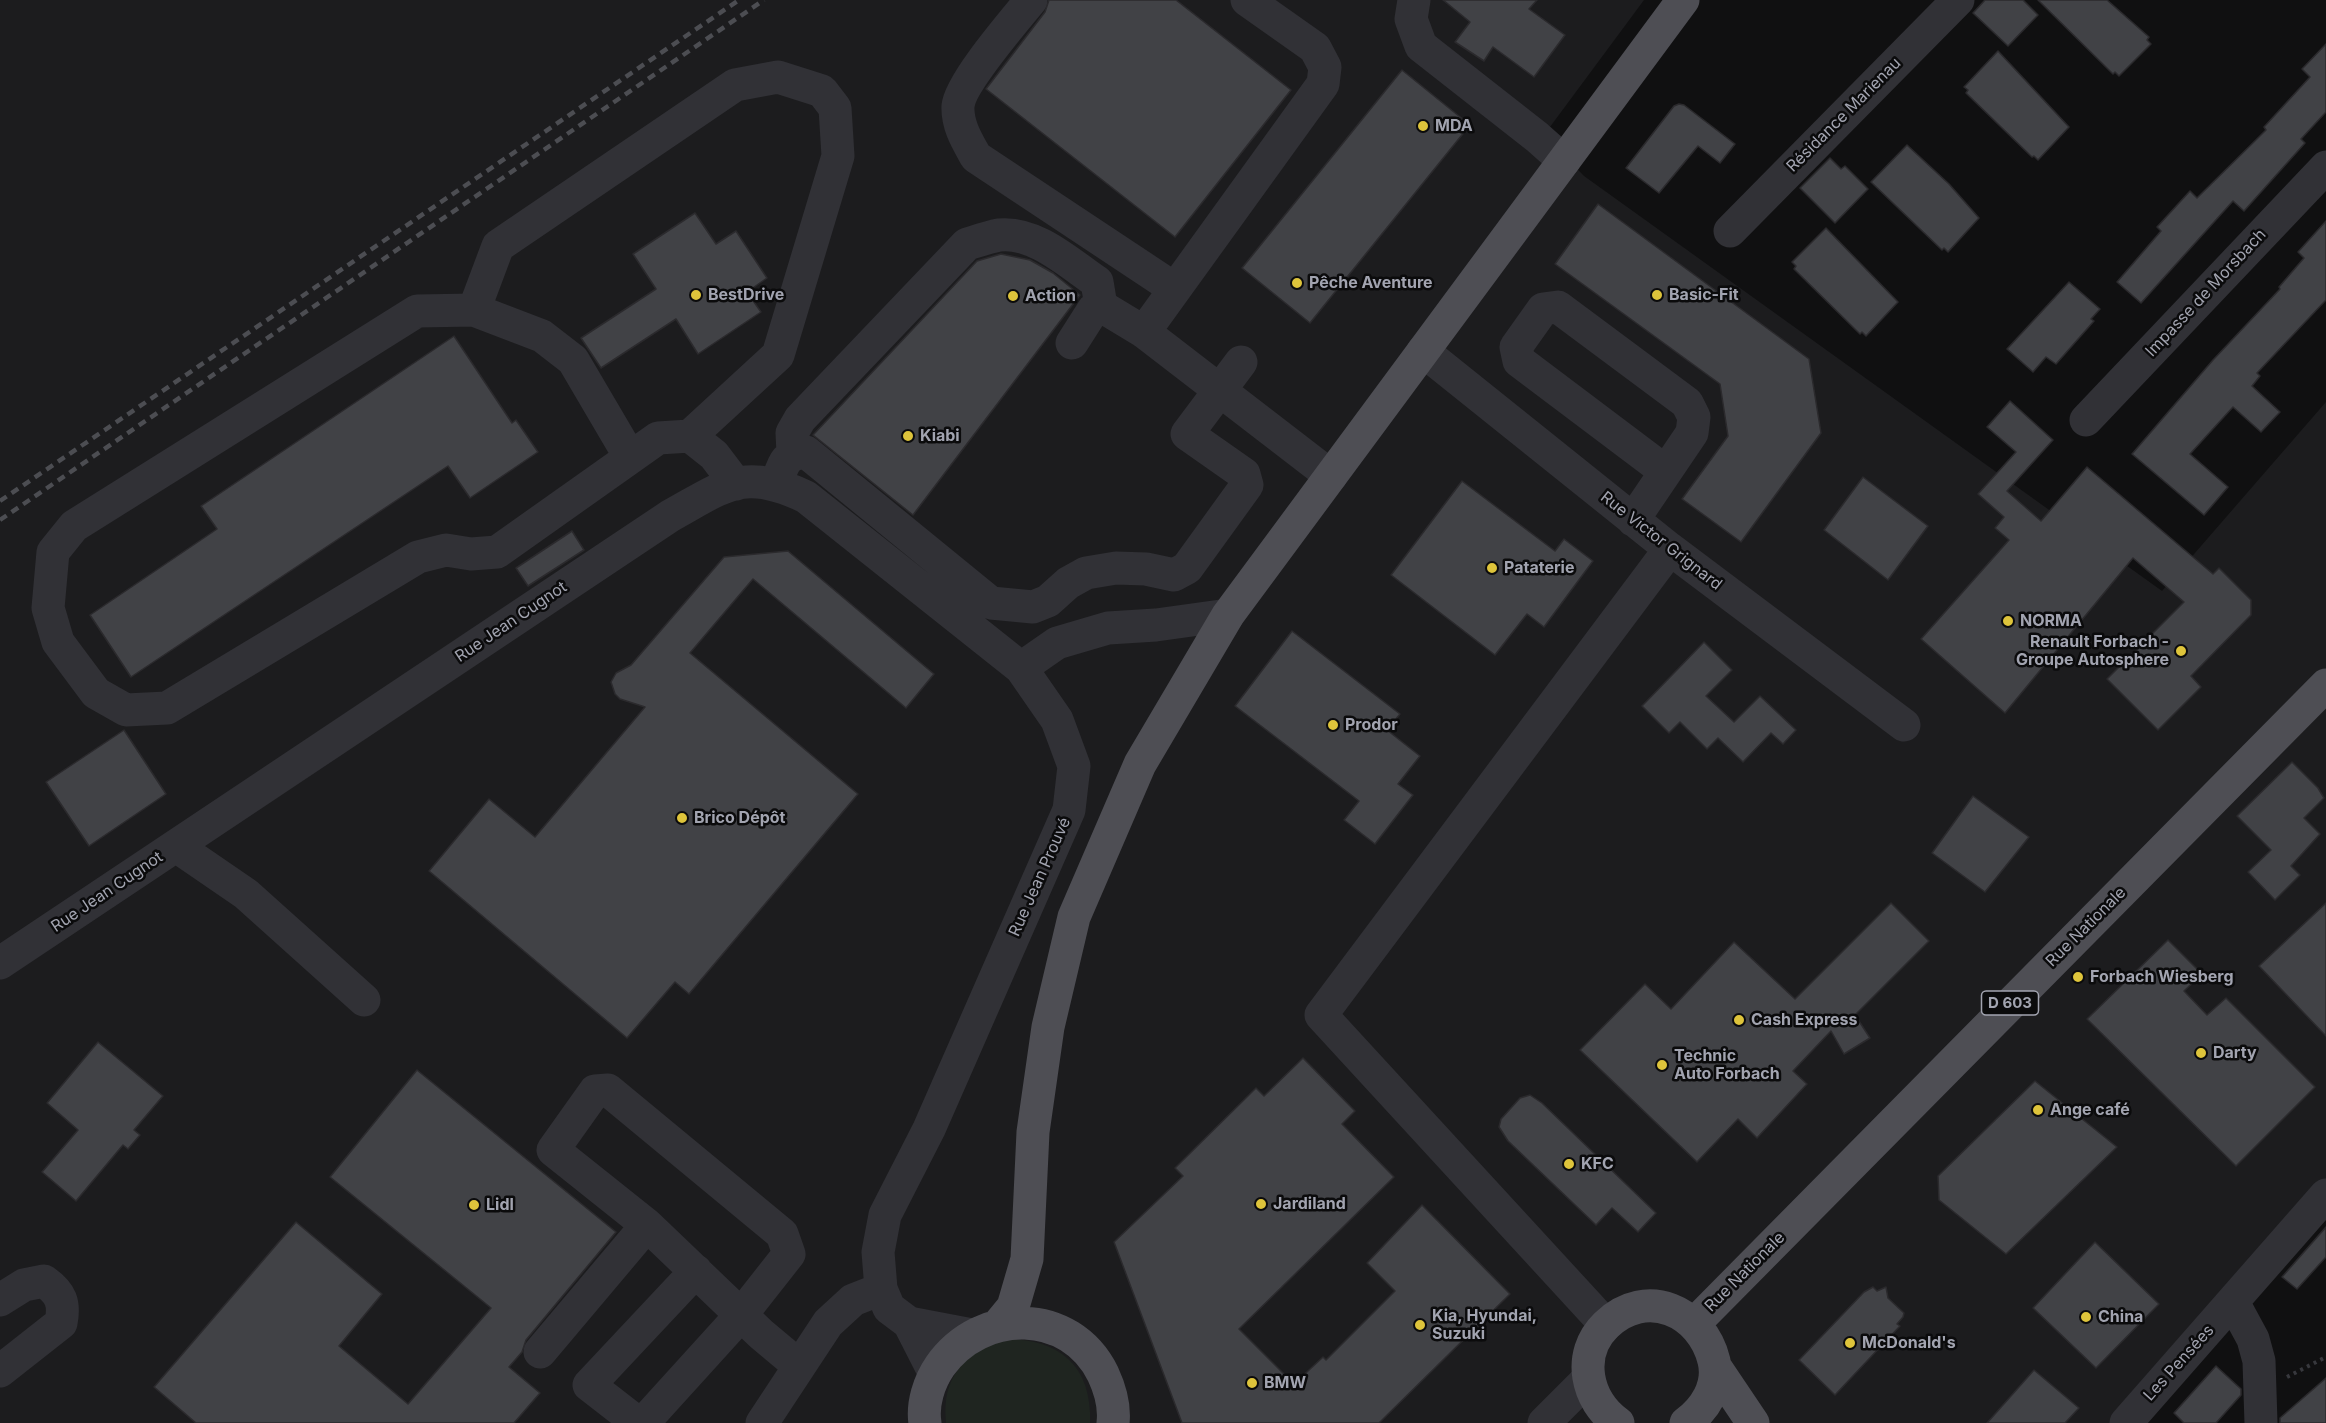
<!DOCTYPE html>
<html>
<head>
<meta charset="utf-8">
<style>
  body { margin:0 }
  canvas { display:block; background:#101011 }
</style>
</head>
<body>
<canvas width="2326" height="1423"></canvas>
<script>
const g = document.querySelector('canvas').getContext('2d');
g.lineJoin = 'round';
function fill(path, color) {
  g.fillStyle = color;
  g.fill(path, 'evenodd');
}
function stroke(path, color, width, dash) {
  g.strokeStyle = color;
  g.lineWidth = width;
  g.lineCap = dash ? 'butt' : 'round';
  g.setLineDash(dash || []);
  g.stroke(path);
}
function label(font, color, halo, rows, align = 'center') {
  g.font = font + ' Inter,sans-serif';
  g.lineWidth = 5;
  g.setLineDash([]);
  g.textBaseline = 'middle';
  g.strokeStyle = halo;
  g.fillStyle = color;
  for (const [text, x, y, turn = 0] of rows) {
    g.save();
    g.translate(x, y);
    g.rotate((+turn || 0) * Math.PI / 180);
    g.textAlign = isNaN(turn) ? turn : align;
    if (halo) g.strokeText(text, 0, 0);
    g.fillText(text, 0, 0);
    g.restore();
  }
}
const built = new Path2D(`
  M 0,0 L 1644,0 L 1544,135 L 1584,176 L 2162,591 L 2326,402 L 2326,1185 L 2115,1423 L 0,1423 Z`);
const green = new Path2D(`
  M 1005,1339 C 1060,1339 1092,1366 1090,1423 L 946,1423 C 941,1377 964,1354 1005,1339 Z`);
const building = new Path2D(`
  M 1049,0 L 1176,0 L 1291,90 L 1175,237 L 986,89 L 1045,12 Z
  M 1443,0 L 1537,0 L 1529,9 L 1565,35 L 1534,77 L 1493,47 L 1484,61 L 1455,42 L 1470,22 Z
  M 1985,0 L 2023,0 L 2038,15 L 2008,46 L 1973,13 Z
  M 2038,0 L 2107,0 L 2149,37 L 2147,40 L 2151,44 L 2119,76 L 2115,72 L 2113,74 Z
  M 2326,44 L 2326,112 L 2301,139 L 2305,143 L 2244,211 L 2233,201 L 2141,303 L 2117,282 L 2161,231 L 2157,227 L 2190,191 L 2197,198 L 2266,130 L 2264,127 L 2310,77 L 2302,69 Z
  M 1998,51 L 2069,127 L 2038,160 L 2034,156 L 2032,157 L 1966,93 L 1968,90 L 1964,87 Z
  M 1402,70 L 1470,125 L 1310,323 L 1242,268 Z
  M 1679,104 L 1684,105 L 1735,144 L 1720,163 L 1698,146 L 1659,193 L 1626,168 L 1674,106 Z
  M 1907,145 L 1949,184 L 1979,218 L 1948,252 L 1944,248 L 1942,250 L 1871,182 Z
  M 1830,158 L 1841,169 L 1845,166 L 1868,189 L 1835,223 L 1800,188 Z
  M 1598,204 L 1809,359 L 1821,433 L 1741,542 L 1682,499 L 1728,436 L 1720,384 L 1555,264 Z
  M 695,213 L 716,244 L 736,231 L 767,278 L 747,292 L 761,312 L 698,354 L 676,319 L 601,368 L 581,338 L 656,289 L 633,254 Z
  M 2326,221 L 2326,300 L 2257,373 L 2260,376 L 2252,386 L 2280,412 L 2261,432 L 2233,407 L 2190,454 L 2228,487 L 2204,515 L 2132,454 L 2213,360 L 2280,289 L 2279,287 L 2304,258 L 2298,252 Z
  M 1826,228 L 1898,302 L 1866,336 L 1862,332 L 1860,334 L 1794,269 L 1796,266 L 1792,262 Z
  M 1001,254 L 1030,260 L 1053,273 L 1080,295 L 913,515 L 813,435 L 977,261 Z
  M 2069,282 L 2100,309 L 2091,319 L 2094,321 L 2056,364 L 2046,357 L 2033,372 L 2007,349 Z
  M 454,336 L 512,423 L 516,420 L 538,452 L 470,498 L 448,466 L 131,677 L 90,615 L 217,529 L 201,506 Z
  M 2010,401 L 2053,440 L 2007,491 L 2041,521 L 2087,467 L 2213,574 L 2219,568 L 2251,600 L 2251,615 L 2191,676 L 2201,687 L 2158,730 L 2107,679 L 2184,602 L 2133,558 L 2005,713 L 1921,639 L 2009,540 L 1995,528 L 2004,517 L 1978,494 L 2016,452 L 1987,427 Z
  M 1863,477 L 1928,526 L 1888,580 L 1824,530 Z
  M 1462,481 L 1555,551 L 1564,539 L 1593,561 L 1544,627 L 1527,614 L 1495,655 L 1391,575 Z
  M 572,531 L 584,550 L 528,586 L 516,568 Z
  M 788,551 L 934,674 L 906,708 L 753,579 L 690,653 L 858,794 L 689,994 L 675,982 L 627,1038 L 429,871 L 489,799 L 535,837 L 645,707 L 620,699 L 615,694 L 611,682 L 616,673 L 631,665 L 724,557 Z
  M 1292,631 L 1400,714 L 1387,730 L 1420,756 L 1398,784 L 1413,795 L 1375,844 L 1344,820 L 1359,801 L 1235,706 Z
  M 1704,642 L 1732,670 L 1706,696 L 1734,722 L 1760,696 L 1796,730 L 1783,744 L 1771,733 L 1743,762 L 1718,738 L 1707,749 L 1680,722 L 1669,733 L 1642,706 Z
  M 124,730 L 166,794 L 89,846 L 46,782 Z
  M 2292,762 L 2318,788 L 2324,798 L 2304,818 L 2320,834 L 2291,866 L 2300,875 L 2275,900 L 2248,872 L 2271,850 L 2237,816 Z
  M 1973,796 L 2029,837 L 1985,892 L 1932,853 Z
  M 1891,903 L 1929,941 L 1855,1015 L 1870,1038 L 1844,1054 L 1831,1031 L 1793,1071 L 1807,1084 L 1757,1138 L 1738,1119 L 1697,1162 L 1580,1050 L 1645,984 L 1671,1009 L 1734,942 L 1795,999 Z
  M 2326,903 L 2326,1036 L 2259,966 Z
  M 2168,940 L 2202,974 L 2184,991 L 2207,1015 L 2226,998 L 2315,1087 L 2236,1166 L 2087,1019 Z
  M 98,1042 L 163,1096 L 134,1130 L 140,1135 L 128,1149 L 123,1145 L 76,1201 L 42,1172 L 78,1130 L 47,1103 Z
  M 1303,1058 L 1355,1111 L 1342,1124 L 1394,1177 L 1239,1329 L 1294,1384 L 1323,1357 L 1326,1360 L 1395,1291 L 1367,1263 L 1422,1205 L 1510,1294 L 1379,1423 L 1182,1423 L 1114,1242 L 1183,1176 L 1175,1168 L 1256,1088 L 1264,1096 Z
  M 417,1070 L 616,1232 L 526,1340 L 522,1352 L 509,1367 L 540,1393 L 514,1423 L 196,1423 L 154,1387 L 296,1222 L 382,1294 L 339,1346 L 408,1404 L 491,1308 L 330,1177 Z
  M 2035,1081 L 2117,1147 L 2006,1254 L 1939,1200 L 1938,1176 Z
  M 1530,1095 L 1542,1103 L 1656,1213 L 1638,1232 L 1612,1208 L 1596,1225 L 1508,1141 L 1499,1127 L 1501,1119 L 1520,1098 Z
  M 2326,1227 L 2326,1257 L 2297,1289 L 2282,1277 Z
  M 2095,1242 L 2159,1304 L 2096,1368 L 2033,1308 Z
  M 1873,1287 L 1877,1291 L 1886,1287 L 1888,1298 L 1904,1313 L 1903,1317 L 1897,1324 L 1900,1326 L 1835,1395 L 1799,1360 L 1864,1292 Z
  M 2216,1366 L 2241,1389 L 2241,1395 L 2216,1423 L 2184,1423 L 2174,1413 Z
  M 2034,1370 L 2079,1408 L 2065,1423 L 1987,1423 Z
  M 2326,1378 L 2326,1423 L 2280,1423 L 2280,1418 Z`);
const path = new Path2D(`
  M 2287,1377 L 2326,1357`);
const minor = new Path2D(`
  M 1031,0 C 1014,21 960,83 958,106 C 957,125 967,141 976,157 L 1175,289
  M 1414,0 L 1411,19 L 1421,46 L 1537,137 L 1564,161
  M 1730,231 L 1958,0
  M 474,310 L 498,246 L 735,85 L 778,77 L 822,91 L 835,108 L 838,156 L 778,355 L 690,436
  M 1144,332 L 1323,84 L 1325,67 L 1315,48 L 1247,0
  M 1072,343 L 1093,310 L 1101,306 L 1144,332 L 1331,476
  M 1423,351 L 1670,549 L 1904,725
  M 2086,420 L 2326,167
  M 793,453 L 792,433 L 800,419 L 967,244 C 977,241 989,237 999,235 C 1035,231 1069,263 1097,282 L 1101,306
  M 630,457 L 573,360 L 542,336 L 474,310 L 417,311 L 74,526 L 53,552 L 48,608 L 58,642 L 96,693 L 126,710 L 167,708 L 418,557 L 446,550 L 471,554 L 497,552 L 658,438 L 690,436 L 714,455 L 736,484
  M 777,483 C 783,465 784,454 806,452 L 991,603 L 1033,607 L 1048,601 L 1068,583 L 1086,573 L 1116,568 L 1146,569 L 1174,575 L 1187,568 L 1247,485 L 1244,474 L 1187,434 L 1241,362
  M 1633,520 L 1692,433 L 1694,417 L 1687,403 L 1558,307 L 1543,309 L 1516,347 L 1519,361 L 1665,471
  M 1021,668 L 1057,643 L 1108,628 L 1156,625 L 1228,615
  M 176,846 L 246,894 L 364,1000
  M 0,963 L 670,516 C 726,485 743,467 806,497 L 1021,668 L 1057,720 L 1074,766 L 1069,810 L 929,1129 L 885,1215 L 878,1252 L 881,1289 L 889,1308 L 909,1323 L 935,1374
  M 0,1300 L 24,1285 L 44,1281 C 61,1293 65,1303 61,1323 L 0,1371
  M 2233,1302 L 2253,1339 L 2259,1361 L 2261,1423
  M 909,1323 L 972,1335
  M 1606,1325 L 1321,1015 L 1670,549
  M 540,1352 L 647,1225 L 761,1334 L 798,1365
  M 638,1423 L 589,1385 L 696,1271
  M 643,1423 L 741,1315 L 789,1254 L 782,1234 L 608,1090 L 595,1091 L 553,1150 L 647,1225
  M 762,1423 L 828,1323 L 853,1300 L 881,1289
  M 1544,1423 L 1588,1379
  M 2126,1423 L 2326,1195`);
const major = new Path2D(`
  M 1695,1323 L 2326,685
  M 999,1324 L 1013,1307 L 1027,1259 L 1033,1132 L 1048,1027 L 1074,917 L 1140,764 L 1228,615 L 1683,0
  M 1716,1368 L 1753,1423
  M 925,1423 C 922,1404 929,1382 940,1366 C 981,1308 1070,1307 1103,1374 C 1110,1389 1115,1406 1113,1423
  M 1618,1423 C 1586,1401 1576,1354 1606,1325 C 1646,1286 1702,1311 1714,1361 C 1720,1386 1705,1409 1686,1423`);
const rail = new Path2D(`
  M 0,501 L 739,0
  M 0,520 L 764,0`);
const markers = [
  [1423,126,6,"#dec43b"],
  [1297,283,6,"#dec43b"],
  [696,295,6,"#dec43b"],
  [1657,295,6,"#dec43b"],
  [1013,296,6,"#dec43b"],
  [908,436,6,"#dec43b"],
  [1492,568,6,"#dec43b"],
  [2008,621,6,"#dec43b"],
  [2181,651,6,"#dec43b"],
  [1333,725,6,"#dec43b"],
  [682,818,6,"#dec43b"],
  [2078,977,6,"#dec43b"],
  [1739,1020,6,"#dec43b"],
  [2201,1053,6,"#dec43b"],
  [1662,1065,6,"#dec43b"],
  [2038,1110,6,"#dec43b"],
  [1569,1164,6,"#dec43b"],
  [1261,1204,6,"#dec43b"],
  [474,1205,6,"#dec43b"],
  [2086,1317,6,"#dec43b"],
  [1420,1325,6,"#dec43b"],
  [1850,1343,6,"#dec43b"],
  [1252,1383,6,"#dec43b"]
];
const shields = [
  [2010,1003,57]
];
const shieldNames = [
  ["D 603",2010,1003]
];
const streetNames = [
  ["Résidance Marienau",1844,115,-45],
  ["Impasse de Morsbach",2206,293,-47],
  ["Rue Victor Grignard",1661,541,38],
  ["Rue Jean Cugnot",511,622,-34],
  ["Rue Jean Prouvé",1040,877,-66],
  ["Rue Jean Cugnot",107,892,-34],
  ["Rue Nationale",2086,927,-45],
  ["Rue Nationale",1745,1272,-45],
  ["Les Pensées",2179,1363,-48]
];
const poiNames = [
  ["MDA",1435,126],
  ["Pêche Aventure",1309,283],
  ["BestDrive",708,295],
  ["Basic-Fit",1669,295],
  ["Action",1025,296],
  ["Kiabi",920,436],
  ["Pataterie",1504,568],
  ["NORMA",2020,621],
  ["Renault Forbach -",2169,642,"right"],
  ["Groupe Autosphere",2169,660,"right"],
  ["Prodor",1345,725],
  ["Brico Dépôt",694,818],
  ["Forbach Wiesberg",2090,977],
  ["Cash Express",1751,1020],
  ["Darty",2213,1053],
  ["Technic",1674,1056],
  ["Auto Forbach",1674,1074],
  ["Ange café",2050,1110],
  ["KFC",1581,1164],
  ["Jardiland",1273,1204],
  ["Lidl",486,1205],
  ["Kia, Hyundai,",1432,1316],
  ["Suzuki",1432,1334],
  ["China",2098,1317],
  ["McDonald's",1862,1343],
  ["BMW",1264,1383]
];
fill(built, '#1c1c1e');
fill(green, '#1f2520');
fill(building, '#414246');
stroke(building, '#2b2a2d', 1.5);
stroke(path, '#37383d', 4, [3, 4.5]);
stroke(minor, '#313136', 33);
stroke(major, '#4e4e54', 33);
stroke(rail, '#4c4d52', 4.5, [8, 6]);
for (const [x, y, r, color] of markers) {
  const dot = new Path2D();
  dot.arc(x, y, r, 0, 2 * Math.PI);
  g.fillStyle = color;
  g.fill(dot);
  stroke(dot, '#0b0b0c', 2);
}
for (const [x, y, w] of shields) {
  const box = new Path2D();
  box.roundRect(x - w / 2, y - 12, w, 24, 4.5);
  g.fillStyle = '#0b0b0c';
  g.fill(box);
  stroke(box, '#a2a4b0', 1.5);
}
label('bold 15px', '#a2a4b0', null, shieldNames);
label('16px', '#a2a4b0', '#0b0b0c', streetNames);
label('bold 16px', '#a2a4b0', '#0b0b0c', poiNames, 'left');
</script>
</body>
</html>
